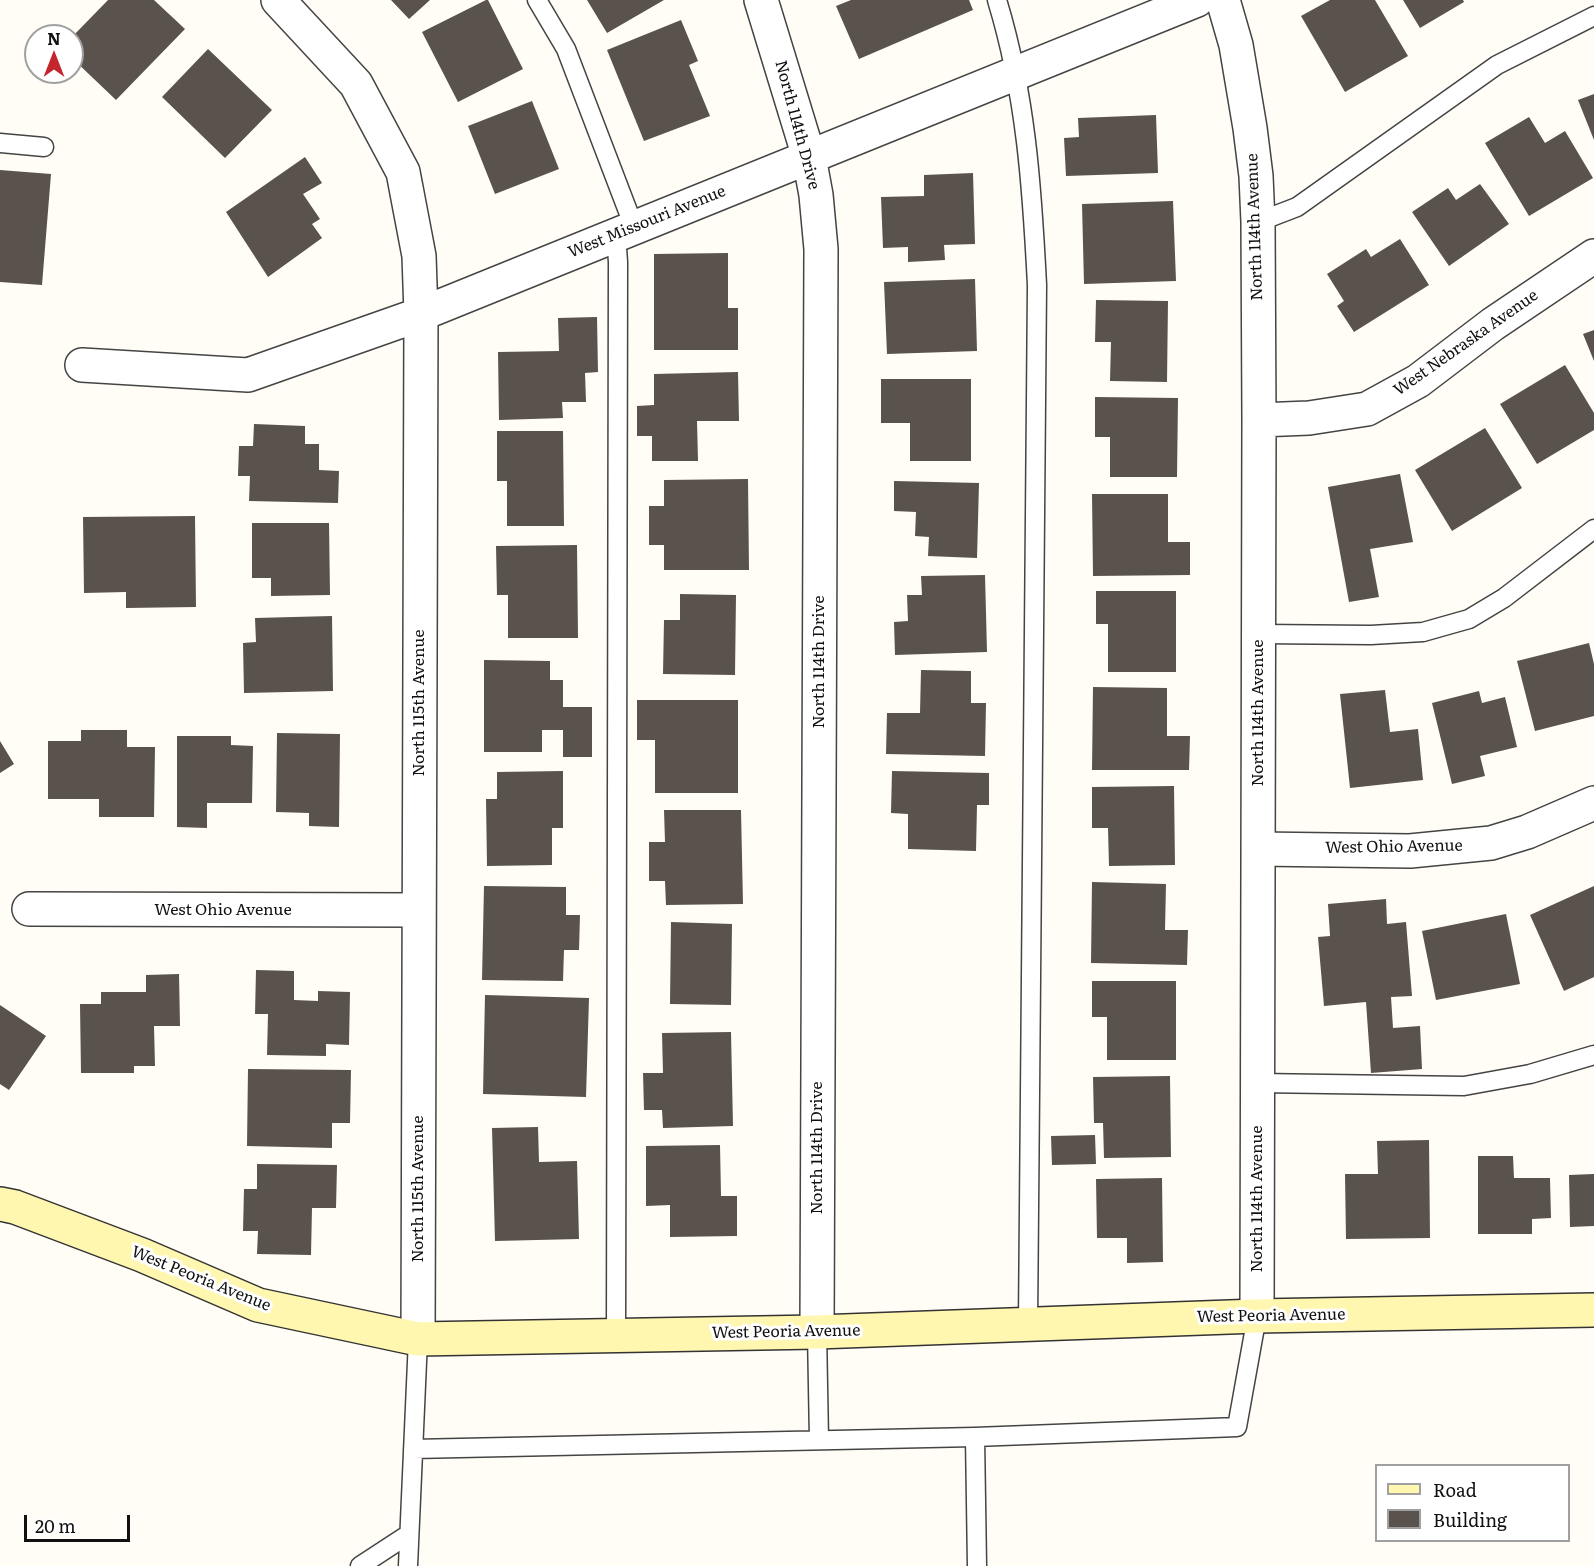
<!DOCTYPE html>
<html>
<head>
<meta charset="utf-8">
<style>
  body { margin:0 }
  #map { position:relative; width:1594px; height:1566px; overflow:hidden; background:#fffdf5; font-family:Literata,serif }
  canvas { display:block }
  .legend { position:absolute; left:1375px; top:1464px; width:195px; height:78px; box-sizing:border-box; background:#fff; border:2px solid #a0a0a0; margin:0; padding:8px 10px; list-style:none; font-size:18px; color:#111 }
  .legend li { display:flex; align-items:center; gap:12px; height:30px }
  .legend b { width:30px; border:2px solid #a0a0a0 }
  .north { position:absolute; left:24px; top:24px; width:60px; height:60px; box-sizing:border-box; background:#fff; border:2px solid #a0a0a0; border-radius:50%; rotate:0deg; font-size:16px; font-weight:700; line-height:24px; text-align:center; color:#111 }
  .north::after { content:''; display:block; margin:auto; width:21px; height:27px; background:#c4262e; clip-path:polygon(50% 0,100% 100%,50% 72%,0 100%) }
  .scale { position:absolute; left:24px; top:1515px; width:106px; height:27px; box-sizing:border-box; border:3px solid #111; border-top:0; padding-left:8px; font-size:18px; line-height:21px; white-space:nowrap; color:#111; -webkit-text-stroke:4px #fff; paint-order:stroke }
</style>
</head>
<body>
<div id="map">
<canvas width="1594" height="1566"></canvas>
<ul class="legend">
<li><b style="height:8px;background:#fff6b0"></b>Road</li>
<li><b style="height:16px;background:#5a524d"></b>Building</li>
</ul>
<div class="north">N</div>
<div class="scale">20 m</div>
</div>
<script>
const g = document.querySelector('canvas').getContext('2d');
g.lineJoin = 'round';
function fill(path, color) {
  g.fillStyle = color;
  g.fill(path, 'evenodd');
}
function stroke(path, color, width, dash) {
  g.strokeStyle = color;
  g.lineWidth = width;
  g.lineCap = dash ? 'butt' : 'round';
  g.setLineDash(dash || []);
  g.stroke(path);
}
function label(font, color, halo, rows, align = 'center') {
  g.font = font + ' Literata,serif';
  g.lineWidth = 6;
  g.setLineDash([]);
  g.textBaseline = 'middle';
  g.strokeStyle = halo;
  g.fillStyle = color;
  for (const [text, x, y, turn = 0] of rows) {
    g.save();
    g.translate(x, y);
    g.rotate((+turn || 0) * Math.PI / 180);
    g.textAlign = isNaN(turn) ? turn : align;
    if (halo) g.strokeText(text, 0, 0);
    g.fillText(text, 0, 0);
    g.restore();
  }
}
const building = new Path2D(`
  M 108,0 L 154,0 L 185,29 L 116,100 L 72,58 L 72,37 Z
  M 391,0 L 430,0 L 409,19 Z
  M 486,0 L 488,0 L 523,69 L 458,102 L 422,32 Z
  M 587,0 L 664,0 L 607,33 Z
  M 851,0 L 969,0 L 973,10 L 859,59 L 836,6 Z
  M 1330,0 L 1375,0 L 1408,56 L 1345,92 L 1301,16 Z
  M 1403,0 L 1463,0 L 1464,2 L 1420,28 Z
  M 681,20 L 698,61 L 689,65 L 710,116 L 644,141 L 607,50 Z
  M 208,49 L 272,110 L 225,158 L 162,97 Z
  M 1594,94 L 1594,140 L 1578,100 Z
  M 532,101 L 559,169 L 495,194 L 468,126 Z
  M 1156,115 L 1158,173 L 1066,176 L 1064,138 L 1079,137 L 1078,118 Z
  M 1529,117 L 1545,143 L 1565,131 L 1593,178 L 1529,216 L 1485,143 Z
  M 305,157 L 322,183 L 303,194 L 320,219 L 312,224 L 322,238 L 268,277 L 226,212 Z
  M 0,170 L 51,174 L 42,285 L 0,282 Z
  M 973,173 L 975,244 L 944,245 L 945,260 L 908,262 L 908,247 L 883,248 L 881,197 L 924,196 L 924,175 Z
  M 1480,184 L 1509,224 L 1449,266 L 1412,212 L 1448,188 L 1456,200 Z
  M 1173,201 L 1176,281 L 1084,284 L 1082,204 Z
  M 1400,239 L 1429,285 L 1354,332 L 1337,306 L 1344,301 L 1327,274 L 1366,249 L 1371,257 Z
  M 728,253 L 728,308 L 738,308 L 738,350 L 654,350 L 654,254 Z
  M 975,279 L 977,351 L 887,354 L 884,282 Z
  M 1096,300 L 1168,301 L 1167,382 L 1110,381 L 1111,342 L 1095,342 Z
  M 597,317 L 598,372 L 585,373 L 586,402 L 562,402 L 563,418 L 499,420 L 498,352 L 559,351 L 558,318 Z
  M 1594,330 L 1594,361 L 1583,334 Z
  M 1565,365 L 1594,413 L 1594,430 L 1537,464 L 1500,404 Z
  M 738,372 L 739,421 L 697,421 L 698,461 L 652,461 L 652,436 L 637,436 L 637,406 L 654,405 L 654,374 Z
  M 881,379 L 971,379 L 971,461 L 910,461 L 910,423 L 881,423 Z
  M 1095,397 L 1178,398 L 1177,477 L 1110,477 L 1110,437 L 1095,437 Z
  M 254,424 L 305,426 L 305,444 L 319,444 L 319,470 L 339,471 L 338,503 L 249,501 L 250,476 L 238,476 L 239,446 L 253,446 Z
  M 1485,428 L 1522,488 L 1452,531 L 1415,470 Z
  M 497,431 L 563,431 L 564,526 L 507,526 L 507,481 L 497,481 Z
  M 1400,474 L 1413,542 L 1370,549 L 1379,597 L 1349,602 L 1328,487 Z
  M 748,479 L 749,570 L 664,570 L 664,545 L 649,545 L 649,506 L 664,506 L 664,480 Z
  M 894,481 L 979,483 L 977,558 L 928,556 L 929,537 L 915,536 L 916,512 L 894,511 Z
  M 1092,494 L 1168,494 L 1168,542 L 1190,542 L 1190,575 L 1093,576 Z
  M 195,516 L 196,607 L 126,608 L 126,592 L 84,593 L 83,517 Z
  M 252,523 L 329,523 L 330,595 L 271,596 L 271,578 L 252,578 Z
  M 577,545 L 578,638 L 508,638 L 508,595 L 497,595 L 496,546 Z
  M 985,575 L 987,652 L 895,655 L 894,622 L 908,621 L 907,595 L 922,595 L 921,576 Z
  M 1096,591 L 1176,591 L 1176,672 L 1108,672 L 1108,624 L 1096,624 Z
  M 680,594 L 736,595 L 735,675 L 663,674 L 664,620 L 680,620 Z
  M 332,616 L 333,691 L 244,693 L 243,643 L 256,642 L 255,618 Z
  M 1589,643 L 1594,664 L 1594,716 L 1535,731 L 1517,661 Z
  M 484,660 L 550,661 L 550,680 L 563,680 L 563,707 L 592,707 L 592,757 L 563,757 L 563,730 L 542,730 L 542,752 L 484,752 Z
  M 921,670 L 971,671 L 971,703 L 986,703 L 985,756 L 886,754 L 887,713 L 920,713 Z
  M 1093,687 L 1167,688 L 1167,736 L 1190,736 L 1189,770 L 1092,770 Z
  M 1385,690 L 1390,732 L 1418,729 L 1423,780 L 1350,788 L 1340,694 Z
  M 1479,691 L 1482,703 L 1505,697 L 1517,747 L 1480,756 L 1485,776 L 1452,784 L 1432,703 Z
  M 637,700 L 738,700 L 738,793 L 655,793 L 655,740 L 637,740 Z
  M 81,730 L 127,730 L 127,747 L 155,747 L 154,817 L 99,817 L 99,799 L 48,799 L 48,741 L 81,741 Z
  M 277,733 L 340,734 L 339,827 L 309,826 L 309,813 L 276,812 Z
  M 177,736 L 231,736 L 231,745 L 253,746 L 252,803 L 207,803 L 207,828 L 177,827 Z
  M 0,741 L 14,764 L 0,773 Z
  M 563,771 L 563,828 L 552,828 L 552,865 L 487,866 L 486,799 L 497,799 L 497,772 Z
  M 892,771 L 989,773 L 989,805 L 977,805 L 976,851 L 908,849 L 908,814 L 891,813 Z
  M 1174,786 L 1175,865 L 1109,866 L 1108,828 L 1092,828 L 1092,787 Z
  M 664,810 L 741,810 L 743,904 L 666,905 L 665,881 L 649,881 L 649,842 L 665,842 Z
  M 1092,882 L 1166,884 L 1165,930 L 1188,930 L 1187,965 L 1091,963 Z
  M 484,886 L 566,887 L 566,915 L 580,915 L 579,950 L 564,950 L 563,981 L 482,980 Z
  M 1594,886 L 1594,977 L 1564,991 L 1530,915 Z
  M 1386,899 L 1387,924 L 1406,922 L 1412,996 L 1391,997 L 1393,1028 L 1420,1026 L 1422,1069 L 1371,1073 L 1366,1002 L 1324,1006 L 1318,937 L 1330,936 L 1328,904 Z
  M 1506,914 L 1520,984 L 1436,1000 L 1422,931 Z
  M 671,922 L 732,924 L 731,1005 L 670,1004 Z
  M 256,970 L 294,971 L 294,1000 L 318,1001 L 318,991 L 350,992 L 349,1045 L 326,1044 L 326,1056 L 267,1055 L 268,1014 L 255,1014 Z
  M 179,974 L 180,1026 L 154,1026 L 155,1066 L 134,1066 L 134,1073 L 81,1073 L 80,1004 L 101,1004 L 101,992 L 146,992 L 146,975 Z
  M 1092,981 L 1176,981 L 1176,1060 L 1107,1060 L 1107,1017 L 1092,1017 Z
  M 485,995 L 589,998 L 586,1097 L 483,1094 Z
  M 0,1005 L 46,1036 L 9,1090 L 0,1084 Z
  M 731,1032 L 733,1126 L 663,1128 L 662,1110 L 644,1110 L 643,1073 L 663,1073 L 662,1033 Z
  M 248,1069 L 351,1070 L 350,1123 L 332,1123 L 332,1148 L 247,1146 Z
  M 1170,1076 L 1171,1157 L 1104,1158 L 1103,1123 L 1094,1123 L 1093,1077 Z
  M 538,1127 L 539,1162 L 577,1161 L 579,1239 L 495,1241 L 492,1128 Z
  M 1095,1135 L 1096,1164 L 1052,1165 L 1051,1136 Z
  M 1429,1140 L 1430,1238 L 1346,1239 L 1345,1174 L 1378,1174 L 1377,1141 Z
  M 720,1145 L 721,1196 L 737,1196 L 737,1236 L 670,1237 L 670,1205 L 646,1206 L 646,1146 Z
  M 1478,1156 L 1513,1156 L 1514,1178 L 1550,1178 L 1551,1218 L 1532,1219 L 1532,1234 L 1478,1234 Z
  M 257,1164 L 337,1165 L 336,1208 L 312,1208 L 311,1255 L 257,1254 L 258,1231 L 243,1231 L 244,1189 L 257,1189 Z
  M 1594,1174 L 1594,1226 L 1570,1227 L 1569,1175 Z
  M 1162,1178 L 1163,1262 L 1127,1263 L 1127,1238 L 1097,1238 L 1096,1179 Z`);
const lane = new Path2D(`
  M 537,0 L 566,49 L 634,227
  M 997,0 C 1026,95 1032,187 1037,285 L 1028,1323
  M 0,143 L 44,147
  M 1258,222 L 1297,207 L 1497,65 L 1594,16
  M 616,235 L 618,262 L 616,1335
  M 1259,634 L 1371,635 L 1423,632 L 1469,619 L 1504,598 L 1594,529
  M 1258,1083 L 1464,1086 L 1530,1074 L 1594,1055
  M 817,1332 L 819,1440
  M 975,1437 L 977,1566
  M 413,1449 L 975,1437 L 1237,1427 L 1257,1316
  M 360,1566 L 409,1534
  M 408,1566 L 418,1339`);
const street = new Path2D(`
  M 278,0 L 356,84 L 403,172 L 419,256 L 421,314 L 418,1339
  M 761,0 L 809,157 L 816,195 L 821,249 L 817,1332
  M 1223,0 L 1236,45 L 1250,128 L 1256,176 L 1258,222 L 1259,420 L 1257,1316
  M 82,365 L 248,375 L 421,314 L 1197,0
  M 1259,420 L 1309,418 L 1367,409 L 1418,381 L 1493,324 L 1594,256
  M 1258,849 L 1410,851 L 1491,843 L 1527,832 L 1594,803
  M 29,909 L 418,910`);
const secondary = new Path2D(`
  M 0,1204 L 15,1207 L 142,1255 L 258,1305 L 418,1339 L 817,1332 L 1257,1316 L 1594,1310`);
const streetNames = [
  ["North 114th Drive",797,125,75],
  ["West Missouri Avenue",647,222,-22],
  ["North 114th Avenue",1255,227,-92],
  ["West Nebraska Avenue",1466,343,-35],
  ["North 114th Drive",819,662,-90],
  ["North 115th Avenue",419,703,-90],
  ["North 114th Avenue",1258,713,-90],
  ["West Ohio Avenue",1394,847,-1],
  ["West Ohio Avenue",223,910],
  ["North 114th Drive",817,1148,-90],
  ["North 115th Avenue",418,1189,-90],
  ["North 114th Avenue",1257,1199,-90],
  ["West Peoria Avenue",201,1279,22],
  ["West Peoria Avenue",1271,1316,-1],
  ["West Peoria Avenue",786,1332,-1]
];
fill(building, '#5a524d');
stroke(lane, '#444', 21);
stroke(street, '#444', 36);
stroke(secondary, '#333', 36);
stroke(lane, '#fff', 18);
stroke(street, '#fff', 33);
stroke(secondary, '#fff6b0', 33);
label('16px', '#111', '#fff', streetNames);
</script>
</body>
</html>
